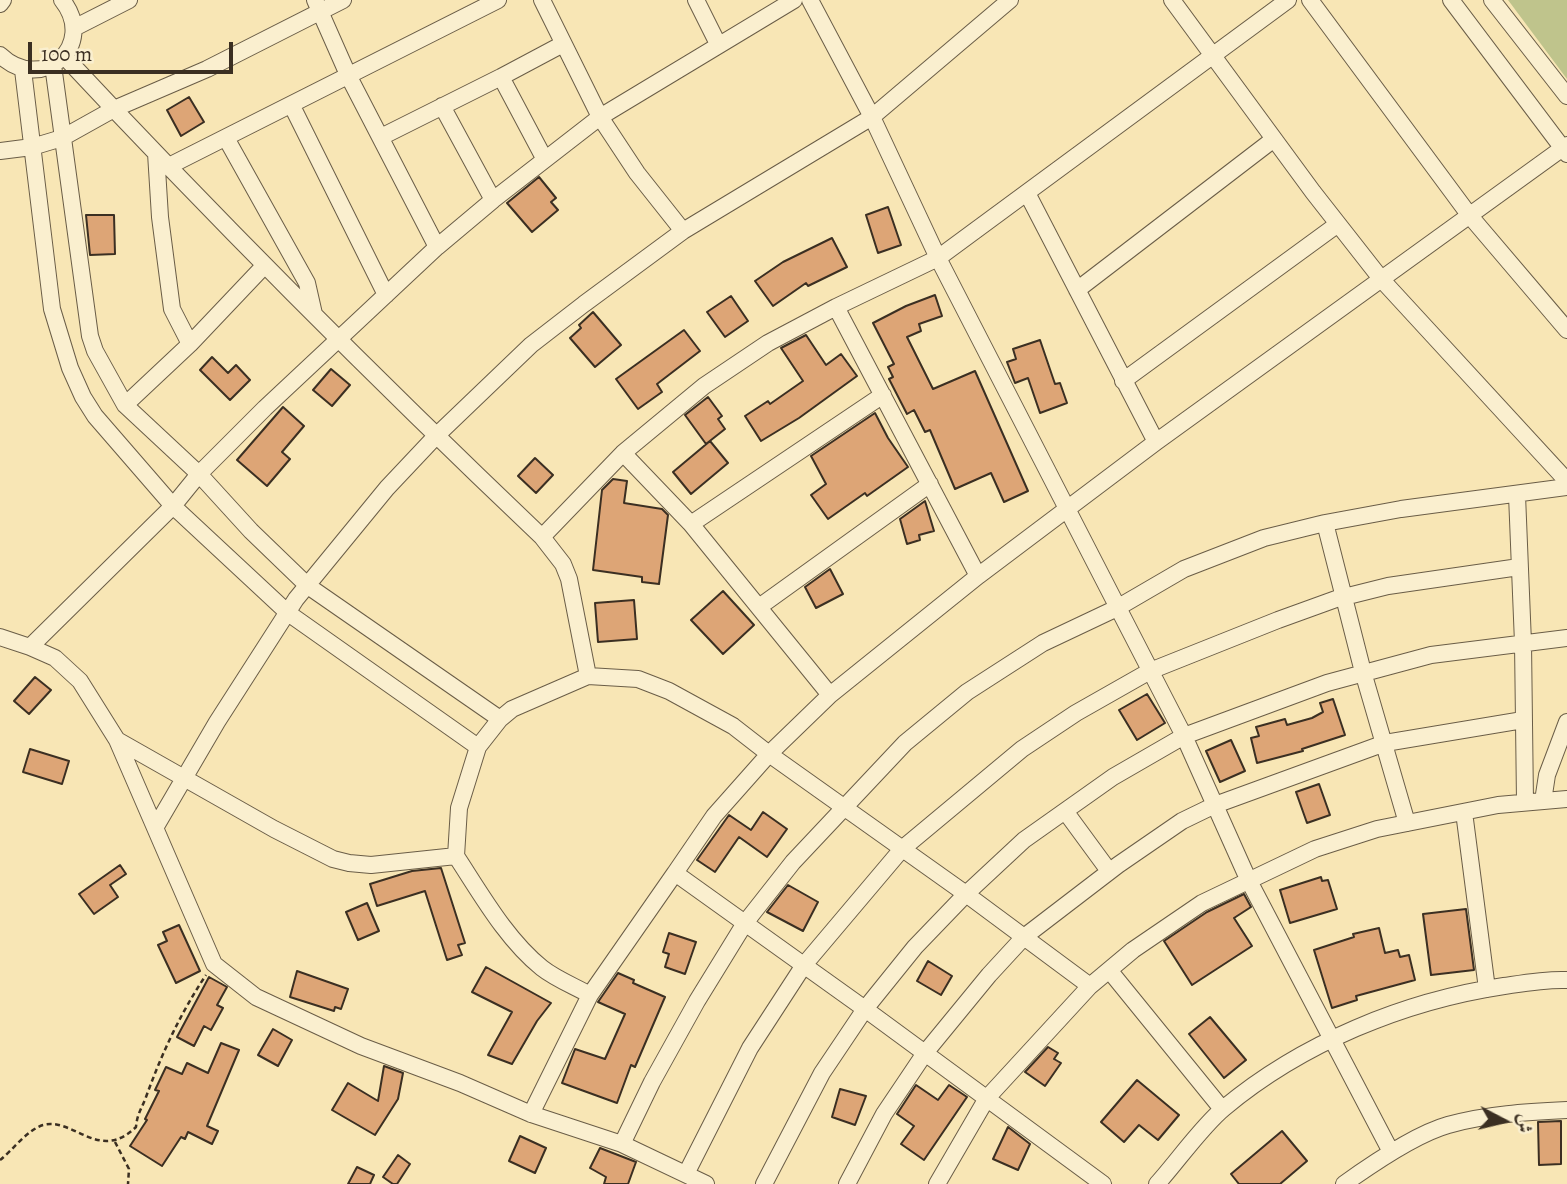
<!DOCTYPE html>
<html>
<head>
<meta charset="utf-8">
<style>
  body { margin:0 }
  #map { position:relative; width:1567px; height:1184px; overflow:hidden; background:#f8e6b5; font-family:Alegreya,Amiri,serif }
  canvas { display:block }
  .north { position:absolute; left:1469px; top:1086px; width:70px; height:70px; -webkit-text-stroke:5px #faefcf; paint-order:stroke; rotate:97deg; font-size:19px; font-weight:700; line-height:28px; text-align:center; color:#3b2f22 }
  .north::after { content:''; display:block; margin:auto; width:24px; height:32px; background:#3b2f22; clip-path:polygon(50% 0,100% 100%,50% 72%,0 100%) }
  .scale { position:absolute; left:28px; top:42px; width:205px; height:32px; box-sizing:border-box; border:4px solid #3b2f22; border-top:0; padding-left:9px; font-size:21px; line-height:24px; white-space:nowrap; color:#3b2f22; -webkit-text-stroke:5px #faefcf; paint-order:stroke }
</style>
</head>
<body>
<div id="map">
<canvas width="1567" height="1184"></canvas>
<div class="north">ش</div>
<div class="scale">100 m</div>
</div>
<script>
const g = document.querySelector('canvas').getContext('2d');
g.lineJoin = 'round';
function fill(path, color) {
  g.fillStyle = color;
  g.fill(path, 'evenodd');
}
function stroke(path, color, width, dash) {
  g.strokeStyle = color;
  g.lineWidth = width;
  g.lineCap = dash ? 'butt' : 'round';
  g.setLineDash(dash || []);
  g.stroke(path);
}
const green = new Path2D(`
  M 1508,0 L 1567,0 L 1567,79 Z`);
const building = new Path2D(`
  M 189,97 L 204,122 L 181,136 L 167,110 Z
  M 539,177 L 556,198 L 551,202 L 558,210 L 532,232 L 507,203 Z
  M 888,207 L 901,245 L 878,253 L 866,215 Z
  M 86,215 L 114,215 L 115,254 L 90,255 Z
  M 832,238 L 847,267 L 808,286 L 806,283 L 773,306 L 755,281 L 783,262 Z
  M 935,295 L 942,316 L 919,324 L 921,331 L 907,337 L 933,389 L 975,371 L 1028,491 L 1004,502 L 991,473 L 955,489 L 930,430 L 925,432 L 914,410 L 907,414 L 889,379 L 893,377 L 888,367 L 894,364 L 873,323 L 906,306 Z
  M 731,296 L 748,321 L 725,337 L 707,312 Z
  M 593,312 L 621,345 L 595,367 L 570,338 L 581,328 L 579,325 Z
  M 684,330 L 700,351 L 657,384 L 662,392 L 638,409 L 616,379 Z
  M 806,335 L 826,365 L 841,354 L 857,376 L 799,418 L 761,441 L 745,416 L 768,401 L 770,404 L 803,381 L 781,348 Z
  M 1040,340 L 1055,384 L 1060,383 L 1067,403 L 1040,413 L 1028,378 L 1015,383 L 1007,362 L 1016,359 L 1013,349 Z
  M 212,357 L 228,373 L 236,365 L 250,380 L 230,400 L 200,370 Z
  M 331,369 L 350,385 L 332,406 L 313,390 Z
  M 708,397 L 722,416 L 718,419 L 725,429 L 706,444 L 685,415 Z
  M 283,407 L 304,426 L 282,452 L 290,459 L 267,486 L 237,460 Z
  M 875,413 L 888,438 L 908,467 L 867,496 L 865,493 L 828,519 L 811,495 L 826,484 L 811,456 Z
  M 710,441 L 728,463 L 691,494 L 673,472 Z
  M 535,458 L 553,475 L 536,493 L 518,476 Z
  M 613,479 L 627,481 L 624,503 L 662,509 L 668,515 L 659,584 L 642,582 L 642,577 L 593,570 L 602,490 Z
  M 925,501 L 934,531 L 919,535 L 920,540 L 907,544 L 900,519 Z
  M 830,569 L 843,594 L 816,608 L 805,587 Z
  M 723,591 L 754,625 L 723,654 L 691,620 Z
  M 634,600 L 637,639 L 598,642 L 595,603 Z
  M 35,677 L 51,690 L 29,714 L 14,701 Z
  M 1147,694 L 1165,723 L 1137,740 L 1119,710 Z
  M 1333,699 L 1345,735 L 1302,749 L 1303,751 L 1257,763 L 1251,738 L 1259,736 L 1256,727 L 1285,719 L 1287,725 L 1312,718 L 1323,712 L 1320,703 Z
  M 1231,740 L 1245,771 L 1220,782 L 1206,751 Z
  M 30,749 L 69,761 L 62,784 L 23,772 Z
  M 1319,784 L 1330,815 L 1307,823 L 1296,792 Z
  M 763,812 L 787,829 L 767,857 L 739,837 L 715,872 L 697,860 L 729,815 L 751,830 Z
  M 120,865 L 126,874 L 110,885 L 118,897 L 94,914 L 79,894 Z
  M 441,868 L 465,943 L 458,945 L 462,955 L 447,960 L 425,891 L 377,906 L 370,884 L 412,871 Z
  M 1321,877 L 1322,881 L 1328,880 L 1337,909 L 1290,923 L 1280,890 Z
  M 788,885 L 818,902 L 803,931 L 767,912 Z
  M 1244,894 L 1251,907 L 1234,918 L 1252,946 L 1192,985 L 1164,941 L 1207,912 Z
  M 367,903 L 379,931 L 358,940 L 346,912 Z
  M 1466,909 L 1474,970 L 1431,975 L 1423,914 Z
  M 179,925 L 200,971 L 176,983 L 158,945 L 167,941 L 163,932 Z
  M 1379,928 L 1385,953 L 1398,950 L 1400,957 L 1409,955 L 1415,980 L 1356,996 L 1357,1000 L 1332,1008 L 1314,950 L 1354,937 L 1353,934 Z
  M 669,933 L 696,942 L 685,974 L 665,967 L 669,954 L 663,952 Z
  M 928,961 L 952,976 L 941,995 L 917,981 Z
  M 486,967 L 551,1003 L 537,1021 L 512,1064 L 488,1055 L 512,1012 L 472,992 Z
  M 297,971 L 348,989 L 341,1009 L 335,1007 L 334,1011 L 290,997 Z
  M 618,973 L 634,980 L 633,983 L 665,997 L 635,1067 L 631,1065 L 617,1103 L 562,1083 L 575,1049 L 605,1059 L 625,1014 L 598,1002 Z
  M 209,977 L 227,987 L 217,1005 L 223,1008 L 211,1030 L 204,1026 L 194,1046 L 177,1037 Z
  M 1210,1017 L 1246,1060 L 1224,1078 L 1189,1034 Z
  M 273,1029 L 292,1040 L 278,1066 L 258,1055 Z
  M 221,1043 L 239,1050 L 207,1126 L 218,1131 L 212,1144 L 188,1132 L 185,1139 L 181,1137 L 162,1166 L 130,1146 L 147,1120 L 145,1119 L 159,1091 L 155,1090 L 166,1067 L 182,1074 L 187,1063 L 208,1073 Z
  M 1048,1047 L 1058,1053 L 1054,1059 L 1061,1063 L 1045,1086 L 1025,1072 Z
  M 384,1066 L 403,1073 L 398,1099 L 375,1135 L 332,1110 L 348,1083 L 378,1101 Z
  M 1137,1080 L 1179,1115 L 1158,1140 L 1139,1125 L 1124,1142 L 1101,1122 Z
  M 916,1085 L 938,1100 L 949,1085 L 967,1097 L 924,1160 L 901,1144 L 914,1126 L 897,1114 Z
  M 840,1089 L 866,1096 L 855,1125 L 832,1117 Z
  M 1561,1121 L 1561,1164 L 1539,1165 L 1538,1122 Z
  M 1008,1127 L 1030,1144 L 1018,1170 L 993,1159 Z
  M 1282,1131 L 1307,1161 L 1280,1184 L 1239,1184 L 1231,1174 Z
  M 520,1136 L 546,1148 L 535,1173 L 509,1161 Z
  M 600,1148 L 636,1162 L 628,1184 L 604,1184 L 606,1177 L 590,1168 Z
  M 398,1155 L 410,1164 L 397,1184 L 393,1184 L 383,1177 Z
  M 357,1167 L 374,1175 L 370,1184 L 348,1184 Z`);
const path = new Path2D(`
  M 115,1142 L 129,1169 L 128,1184
  M 0,1160 C 13,1150 27,1130 43,1125 C 74,1117 99,1163 136,1127 C 137,1114 142,1108 146,1097 C 162,1053 180,1014 206,975`);
const minor = new Path2D(`
  M 315,0 L 349,77 L 437,247
  M 542,0 L 600,117 L 637,173 L 683,231
  M 696,0 L 718,44
  M 810,0 L 872,117 L 938,258 L 1184,736 L 1248,879 L 1391,1152
  M 1172,0 L 1313,192 L 1382,280 L 1567,481
  M 1310,0 L 1470,216 L 1567,330
  M 1451,0 L 1567,154
  M 1492,0 L 1567,96
  M 0,4 L 3,0
  M 74,28 L 129,0
  M 0,55 C 42,95 98,45 62,0
  M 64,56 C 218,221 378,381 542,537 L 623,453 L 704,386 L 768,343 L 836,307 L 938,258 L 1288,0
  M 53,65 L 90,336 L 95,351 L 125,405 L 199,474 L 251,531 L 308,586 L 500,719
  M 23,70 L 52,309 L 70,368 L 83,397 L 95,416 L 173,506 L 288,613 L 478,747
  M 501,77 L 544,158
  M 292,106 L 386,295
  M 442,106 L 493,200
  M 381,137 L 501,77 L 563,44
  M 226,138 L 307,283 L 314,314
  M 0,151 L 32,147 L 62,138 L 114,109 L 207,69 L 343,0
  M 156,153 L 160,217 L 172,309 L 190,344
  M 169,166 L 498,0
  M 1027,193 L 1156,442
  M 1077,290 L 1274,139
  M 836,307 L 978,576
  M 1123,381 L 1338,224
  M 125,405 L 190,344 L 264,266
  M 623,453 L 691,524 L 830,695
  M 1517,495 L 1523,643 L 1525,802
  M 1325,523 L 1363,672 L 1407,823
  M 691,524 L 883,395
  M 542,537 L 563,564 L 569,579 L 588,676
  M 759,607 L 930,484
  M 0,637 L 30,647 L 55,658 L 80,681 L 117,740 L 214,964 L 256,997 L 361,1046 L 460,1083 L 531,1114 L 622,1144 L 706,1184
  M 30,647 L 173,506 L 199,474 L 265,408 L 437,247 L 493,200 L 600,117 L 794,0
  M 117,740 L 274,829 L 333,859 L 349,863 L 371,865 L 456,856 C 481,894 506,939 542,968 C 556,979 574,986 590,995 L 531,1114
  M 1543,801 L 1547,775 L 1567,722
  M 1065,811 L 1109,871
  M 1464,812 L 1487,989
  M 155,828 L 217,722 L 296,599 L 387,488 L 436,436 L 531,345 L 584,304 L 683,231 L 872,117 L 1010,0
  M 456,856 L 459,808 L 478,747 L 500,719 L 512,709 L 588,676 L 638,679 L 669,691 L 733,726 L 769,754 L 966,894 L 1090,986 L 1133,950 L 1202,903 L 1315,849 L 1377,829 L 1498,805 L 1567,799
  M 675,873 L 714,816 L 769,754 L 830,695 L 978,576 L 1156,442 L 1567,145
  M 1109,970 L 1222,1109
  M 590,995 L 675,873 L 865,1009 L 1103,1184
  M 622,1144 L 652,1082 L 697,1001 L 745,923 L 793,862 L 905,743 L 967,692 L 1043,643 L 1117,608 L 1184,569 L 1264,538 L 1325,523 L 1401,509 L 1567,487
  M 686,1174 L 750,1048 L 804,965 L 902,849 L 1022,749 L 1076,713 L 1150,671 L 1278,620 L 1336,599 L 1388,586 L 1519,567
  M 764,1184 L 822,1073 L 865,1009 L 915,947 L 966,894 L 1024,840 L 1113,777 L 1184,736 L 1327,683 L 1431,655 L 1567,638
  M 847,1184 L 884,1114 L 925,1053 L 989,975 L 1024,937 L 1118,865 L 1182,821 L 1215,805 L 1385,743 L 1523,720
  M 937,1184 L 987,1098 L 1090,986
  M 1157,1184 C 1177,1162 1202,1126 1224,1108 C 1302,1043 1404,1001 1504,986 C 1524,983 1546,979 1567,980
  M 1344,1184 C 1372,1164 1416,1134 1448,1125 C 1487,1114 1527,1112 1567,1110`);
fill(green, '#bfc48c');
fill(building, '#dda576');
stroke(building, '#3b2f22', 2);
stroke(minor, '#6a5d47', 18);
stroke(path, '#3b2f22', 2.5, [5, 3.5]);
stroke(minor, '#faefcf', 16);
</script>
</body>
</html>
